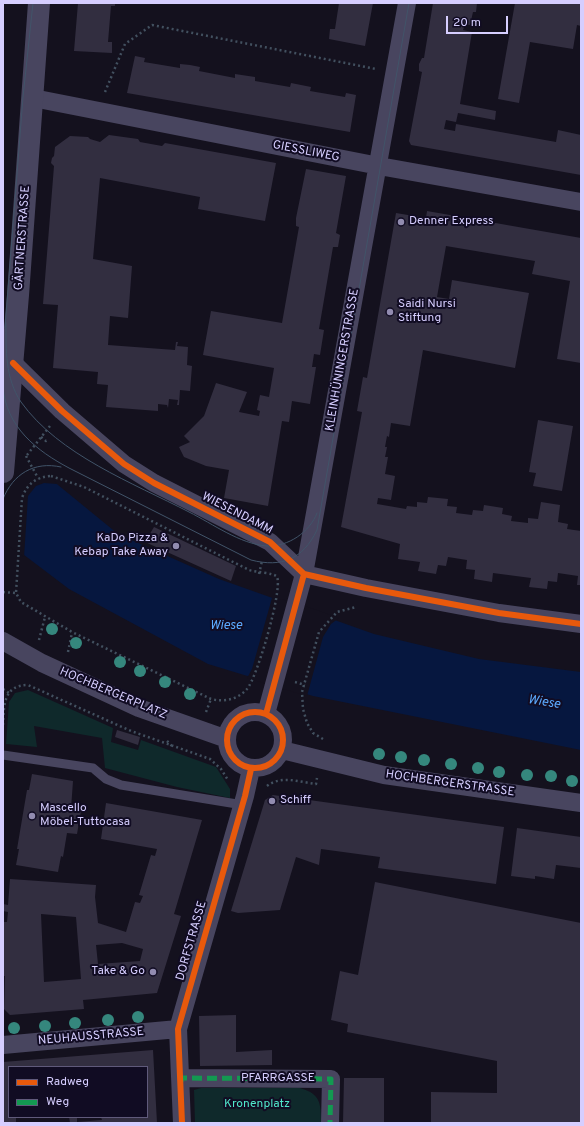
<!DOCTYPE html>
<html>
<head>
<meta charset="utf-8">
<style>
  body { margin:0 }
  #map { position:relative; width:584px; height:1126px; overflow:hidden; background:#14111e; font-family:Overpass,sans-serif }
  canvas { display:block }
  .frame { position:absolute; inset:0; border:4px solid #d6ceff; pointer-events:none }
  .legend { position:absolute; left:8px; top:1066px; width:140px; height:52px; box-sizing:border-box; background:#110c23; border:1px solid #605a7b; margin:0; padding:5px 7px; list-style:none; font-size:12px; color:#d6ceff }
  .legend li { display:flex; align-items:center; gap:8px; height:20px }
  .legend b { width:20px; border:1px solid #605a7b }
  .scale { position:absolute; left:446px; top:16px; width:62px; height:18px; box-sizing:border-box; border:2px solid #d6ceff; border-top:0; padding-left:5px; font-size:12px; line-height:14px; white-space:nowrap; color:#d6ceff; -webkit-text-stroke:3px #110c23; paint-order:stroke }
</style>
</head>
<body>
<div id="map">
<canvas width="584" height="1126"></canvas>
<div class="frame"></div>
<ul class="legend">
<li><b style="height:5px;background:#e8590c"></b>Radweg</li>
<li><b style="height:5px;background:#139951"></b>Weg</li>
</ul>
<div class="scale">20 m</div>
</div>
<script>
const g = document.querySelector('canvas').getContext('2d');
g.lineJoin = 'round';
function fill(path, color) {
  g.fillStyle = color;
  g.fill(path, 'evenodd');
}
function stroke(path, color, width, dash) {
  g.strokeStyle = color;
  g.lineWidth = width;
  g.lineCap = dash ? 'butt' : 'round';
  g.setLineDash(dash || []);
  g.stroke(path);
}
function label(font, color, halo, rows, align = 'center') {
  g.font = font + ' Overpass,sans-serif';
  g.lineWidth = 4;
  g.setLineDash([]);
  g.textBaseline = 'middle';
  g.strokeStyle = halo;
  g.fillStyle = color;
  for (const [text, x, y, turn = 0] of rows) {
    g.save();
    g.translate(x, y);
    g.rotate((+turn || 0) * Math.PI / 180);
    g.textAlign = isNaN(turn) ? turn : align;
    if (halo) g.strokeText(text, 0, 0);
    g.fillText(text, 0, 0);
    g.restore();
  }
}
const green = new Path2D(`
  M 28,690 L 113,728 L 111,742 L 138,750 L 141,740 L 216,767 L 230,789 L 230,798 L 177,787 L 105,768 L 102,738 L 34,726 L 37,747 L 6,744 L 9,702 L 15,693 Z
  M 201,1088 L 300,1088 C 321,1094 321,1104 321,1123 L 195,1123 L 194,1090 Z`);
const water = new Path2D(`
  M 3,440 L 118,534 L 219,579 L 374,634 L 479,659 L 581,672 L 581,750 L 313,696 L 208,664 L 69,589 L 3,539 Z`);
const pier = new Path2D(`
  M 3,437 L 52,477 L 57,484 L 44,483 L 36,486 L 28,496 L 24,557 L 3,542 Z
  M 272,598 L 291,601 L 339,618 L 331,624 L 323,637 L 307,696 L 247,678 L 252,669 Z`);
const building = new Path2D(`
  M 78,3 L 115,3 L 115,6 L 111,6 L 108,42 L 112,42 L 112,53 L 74,51 Z
  M 339,3 L 373,3 L 365,46 L 329,39 L 330,29 L 335,29 Z
  M 433,3 L 477,3 L 476,12 L 473,12 L 470,25 L 465,24 L 463,30 L 472,32 L 460,104 L 496,111 L 495,120 L 458,113 L 456,122 L 446,120 L 444,129 L 455,131 L 456,124 L 556,142 L 558,130 L 581,135 L 581,175 L 411,145 L 409,141 L 422,72 L 419,71 L 419,64 L 422,58 L 424,58 Z
  M 515,3 L 581,3 L 581,26 L 577,25 L 573,49 L 530,42 L 519,103 L 498,99 Z
  M 135,56 L 145,58 L 144,62 L 180,68 L 180,64 L 190,65 L 200,67 L 199,71 L 235,78 L 235,74 L 255,77 L 255,81 L 290,87 L 291,83 L 311,87 L 310,91 L 345,97 L 346,93 L 356,95 L 350,132 L 127,93 Z
  M 109,135 L 138,139 L 140,142 L 162,146 L 165,143 L 276,163 L 265,221 L 198,209 L 200,197 L 100,178 L 93,259 L 132,266 L 128,318 L 110,316 L 108,345 L 175,350 L 176,342 L 178,342 L 177,346 L 188,347 L 187,365 L 192,366 L 190,391 L 180,390 L 179,405 L 177,405 L 178,400 L 169,399 L 168,408 L 167,405 L 158,404 L 158,411 L 106,407 L 108,385 L 97,384 L 98,372 L 53,368 L 58,305 L 43,304 L 54,166 L 51,163 L 52,158 L 54,156 L 55,147 L 70,136 L 88,137 L 90,139 L 100,142 Z
  M 306,169 L 346,176 L 336,233 L 340,235 L 338,247 L 333,247 L 319,329 L 324,330 L 320,355 L 314,354 L 312,367 L 316,367 L 310,404 L 292,401 L 289,422 L 282,421 L 268,506 L 224,498 L 229,470 L 206,466 L 184,457 L 179,447 L 190,442 L 184,436 L 204,416 L 216,383 L 247,392 L 239,412 L 259,416 L 260,411 L 257,410 L 260,395 L 269,397 L 274,368 L 203,355 L 211,311 L 282,323 L 299,227 L 296,226 L 296,218 Z
  M 427,211 L 581,238 L 581,363 L 557,359 L 570,281 L 532,274 L 535,261 L 446,246 L 437,297 L 449,299 L 452,280 L 529,293 L 515,368 L 423,350 L 410,426 L 391,423 L 389,437 L 387,436 L 385,447 L 387,447 L 385,457 L 388,457 L 385,474 L 395,476 L 391,500 L 378,498 L 377,504 L 406,509 L 407,506 L 417,507 L 417,502 L 427,503 L 428,497 L 448,499 L 447,506 L 457,507 L 456,513 L 472,515 L 473,510 L 483,511 L 484,505 L 503,508 L 502,514 L 512,516 L 511,521 L 528,523 L 528,518 L 538,519 L 541,502 L 560,505 L 558,522 L 568,524 L 567,529 L 581,531 L 581,585 L 577,585 L 578,576 L 558,573 L 557,582 L 548,581 L 547,589 L 529,587 L 531,578 L 493,573 L 492,582 L 474,579 L 475,570 L 466,569 L 467,560 L 448,557 L 446,566 L 438,565 L 436,574 L 418,571 L 420,562 L 398,559 L 400,544 L 341,527 L 362,412 L 357,411 L 363,377 L 367,378 L 396,213 L 426,218 Z
  M 538,420 L 573,426 L 562,491 L 533,486 L 536,473 L 529,472 Z
  M 154,527 L 236,566 L 231,581 L 145,542 Z
  M 117,730 L 140,737 L 138,745 L 115,737 Z
  M 32,774 L 73,781 L 71,809 L 81,811 L 77,834 L 67,833 L 63,857 L 61,856 L 58,872 L 16,865 L 19,849 L 17,849 L 27,790 L 29,790 Z
  M 273,795 L 504,827 L 496,884 L 378,868 L 380,857 L 321,849 L 319,865 L 296,857 L 280,910 L 238,913 L 231,911 L 265,800 Z
  M 106,803 L 202,820 L 174,914 L 181,916 L 157,993 L 83,1000 L 84,1009 L 10,1015 L 4,1009 L 5,976 L 3,976 L 3,922 L 7,922 L 8,912 L 3,911 L 3,904 L 8,905 L 10,879 L 96,885 L 95,897 L 98,923 L 126,932 L 135,902 L 140,903 L 143,896 L 139,895 L 151,855 L 155,856 L 157,849 L 101,839 ZM 41,914 L 76,917 L 81,979 L 44,982 ZM 122,943 L 143,949 L 140,961 L 98,964 L 96,945 Z
  M 517,828 L 581,837 L 581,868 L 556,865 L 554,879 L 535,876 L 535,879 L 511,876 Z
  M 375,882 L 581,923 L 581,1123 L 431,1123 L 431,1092 L 497,1093 L 497,1061 L 347,1032 L 348,1024 L 331,1020 L 340,971 L 358,975 Z
  M 236,1015 L 236,1052 L 272,1050 L 272,1065 L 200,1066 L 199,1016 Z
  M 153,1050 L 157,1123 L 70,1123 L 69,1117 L 77,1117 L 77,1122 L 102,1120 L 101,1117 L 147,1117 L 147,1067 L 9,1067 L 9,1117 L 16,1117 L 16,1123 L 3,1123 L 3,1062 Z
  M 344,1078 L 384,1078 L 384,1123 L 343,1123 Z`);
const path = new Path2D(`
  M 105,92 L 125,44 L 152,25 L 376,69
  M 41,437 L 46,441 L 49,439
  M 27,455 L 50,426
  M 26,456 L 38,478
  M 51,476 L 84,487 L 249,570 C 255,572 275,573 277,577 C 283,589 257,678 247,689 C 237,700 224,702 211,699 L 72,632 L 21,602 L 16,593 L 22,498 C 27,484 36,477 51,476 Z
  M 259,574 L 262,561
  M 3,592 L 16,593
  M 39,640 L 45,617
  M 68,652 L 72,633
  M 295,682 L 305,685
  M 3,689 L 9,693
  M 206,712 L 211,699
  M 3,725 C 4,706 3,685 28,685 L 131,731 L 210,759 L 221,769 L 228,780
  M 323,739 L 313,733 L 307,723 L 303,709 L 302,692 L 319,632 L 337,612 L 356,607
  M 167,741 L 172,746
  M 267,786 C 281,775 300,782 316,784 L 317,778`);
const service = new Path2D(`
  M 3,755 L 93,768 L 106,779 L 121,785 L 243,805`);
const minor = new Path2D(`
  M 33,98 L 379,166 L 581,202
  M 5,355 L 62,411 L 124,464 L 154,483 L 270,542 L 304,574 L 366,588 L 499,613 L 581,624
  M 3,641 L 42,663 L 139,708 L 227,739
  M227 740a28 28 0 1 1 56 0a28 28 0 1 1-56 0Z
  M 266,714 L 304,574 L 407,3
  M 282,750 L 384,775 L 581,803
  M 3,1045 L 178,1029
  M 181,1078 L 331,1079 L 330,1123
  M 182,1123 L 178,1029 L 245,796 L 251,769`);
const tertiary = new Path2D(`
  M 3,472 L 18,295 L 39,3`);
const tram = new Path2D(`
  M 6,323 C 6,350 5,378 21,402 C 59,455 133,483 189,512 C 213,524 240,544 267,546 C 288,547 310,532 317,513
  M 5,328 L 23,97 L 33,3
  M 3,387 C 6,427 37,451 69,468 L 251,560 C 282,568 303,559 317,530 L 409,3
  M 3,499 C 13,474 34,461 61,467`);
const quiet = new Path2D(`
  M 181,1082 L 181,1078 L 331,1079 L 330,1123`);
const cycleway = new Path2D(`
  M 13,363 L 62,411 L 124,464 L 154,483 L 270,542 L 304,574 L 366,588 L 499,613 L 581,624
  M227 740a28 28 0 1 1 56 0a28 28 0 1 1-56 0Z
  M 266,714 L 304,574
  M 182,1123 L 178,1029 L 245,796 L 251,769`);
const trees = [
  [52,629],
  [76,643],
  [120,662],
  [140,671],
  [165,682],
  [190,694],
  [379,754],
  [401,757],
  [424,760],
  [451,764],
  [478,768],
  [499,772],
  [527,775],
  [551,776],
  [572,781],
  [138,1017],
  [108,1020],
  [75,1023],
  [45,1026],
  [14,1028]
];
const markers = [
  [401,222,4,"#928cb0"],
  [390,312,4,"#928cb0"],
  [176,546,4,"#928cb0"],
  [272,801,4,"#928cb0"],
  [32,816,4,"#928cb0"],
  [153,972,4,"#928cb0"]
];
const streetNames = [
  ["GIESSLIWEG",306,152,11],
  ["GÄRTNERSTRASSE",23,238,-86],
  ["KLEINHÜNINGERSTRASSE",343,360,-80],
  ["WIESENDAMM",237,514,27],
  ["HOCHBERGERPLATZ",113,694,23],
  ["HOCHBERGERSTRASSE",450,784,8],
  ["DORFSTRASSE",192,941,-74],
  ["NEUHAUSSTRASSE",91,1037,-5],
  ["PFARRGASSE",278,1079]
];
const poiNames = [
  ["Denner Express",409,222],
  ["Saidi Nursi",398,305],
  ["Stiftung",398,319],
  ["KaDo Pizza &",168,539,"right"],
  ["Kebap Take Away",168,553,"right"],
  ["Schiff",280,801],
  ["Mascello",40,809],
  ["Möbel-Tuttocasa",40,823],
  ["Take & Go",145,972,"right"]
];
const parkNames = [
  ["Kronenplatz",257,1105]
];
const waterNames = [
  ["Wiese",226,626],
  ["Wiese",544,703,9]
];
fill(green, '#0f292b');
fill(water, '#06173f');
fill(pier, '#14111e');
fill(building, '#322e40');
stroke(path, '#42505f', 2.5, [2, 3]);
stroke(service, '#48455f', 9);
stroke(minor, '#48455f', 18);
stroke(tertiary, '#48455f', 22);
stroke(tram, '#415469', 1);
stroke(quiet, '#139951', 5, [10, 5]);
stroke(cycleway, '#e8590c', 6);
g.fillStyle = '#35877d';
for (const [x, y] of trees) {
  g.beginPath();
  g.arc(x, y, 6, 0, 2 * Math.PI);
  g.fill();
}
for (const [x, y, r, color] of markers) {
  const dot = new Path2D();
  dot.arc(x, y, r, 0, 2 * Math.PI);
  g.fillStyle = color;
  g.fill(dot);
  stroke(dot, '#110c23', 1.5);
}
label('12px', '#d6ceff', '#110c23', streetNames);
label('12px', '#d6ceff', '#110c23', poiNames, 'left');
label('12px', '#50e8cb', '#110c23', parkNames);
label('italic 13px', '#5caaff', '#110c23', waterNames);
</script>
</body>
</html>
